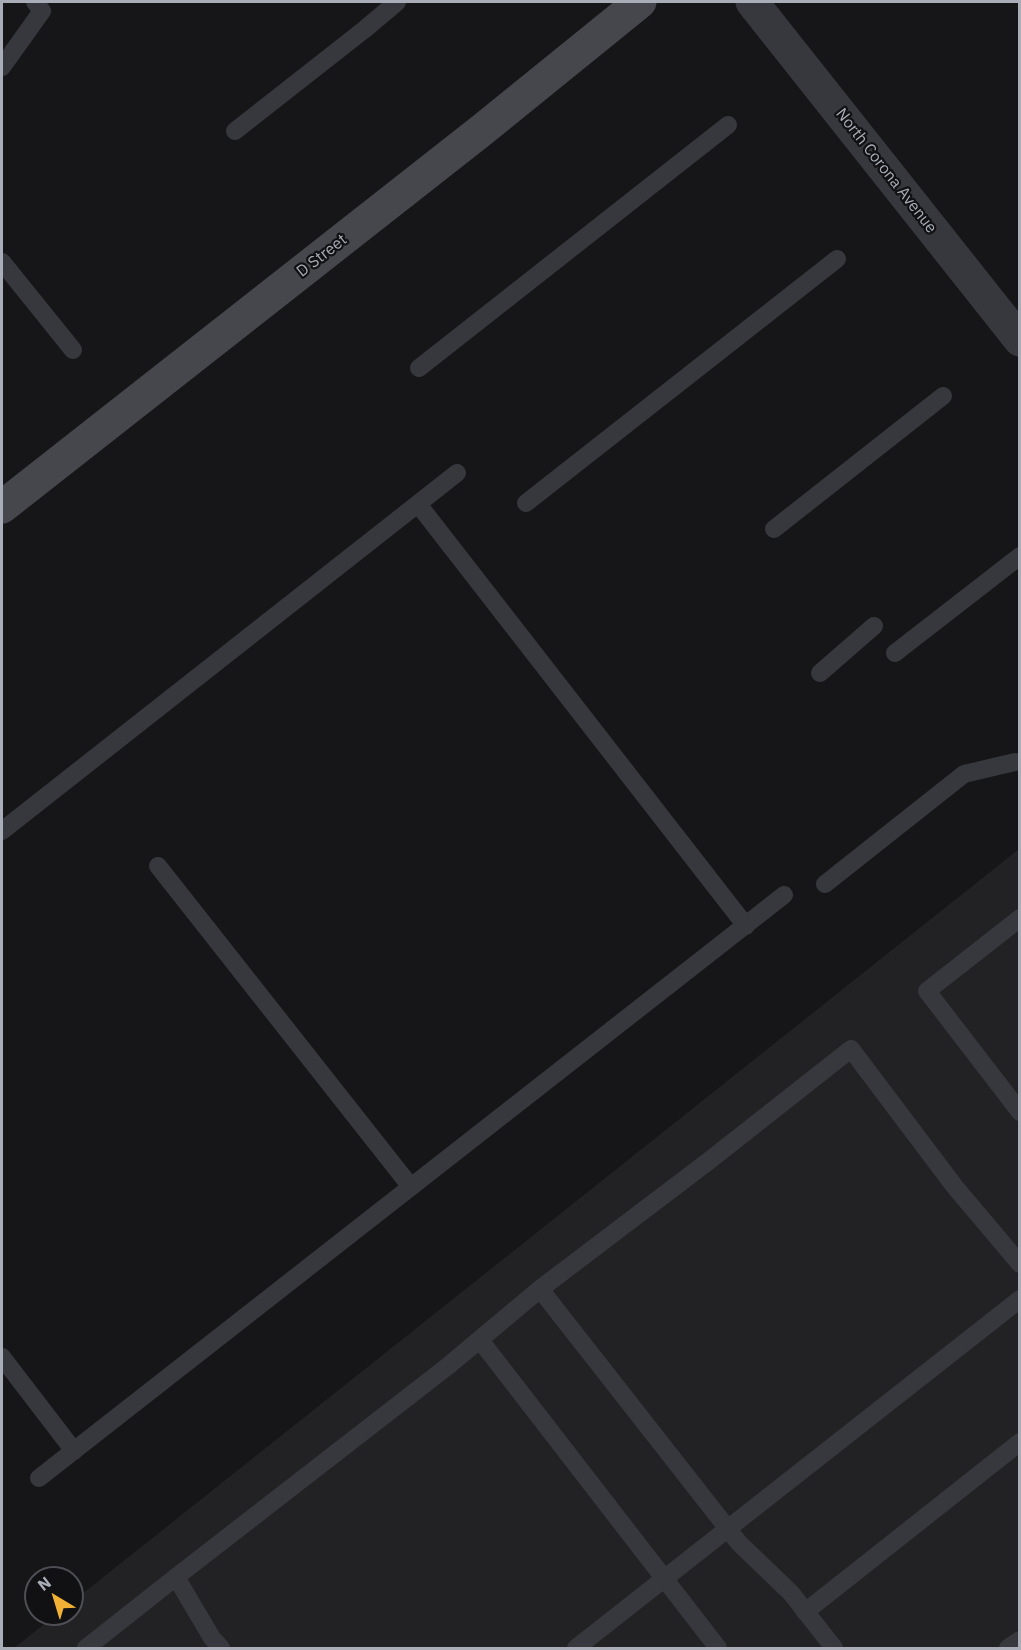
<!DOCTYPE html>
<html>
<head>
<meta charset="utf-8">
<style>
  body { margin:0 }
  #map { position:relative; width:1021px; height:1650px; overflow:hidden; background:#161618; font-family:"IBM Plex Sans",sans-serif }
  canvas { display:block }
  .frame { position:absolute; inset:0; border:3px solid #a8adb8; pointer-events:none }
  .north { position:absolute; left:24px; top:1566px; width:60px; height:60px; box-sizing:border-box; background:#111113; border:2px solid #4d4f55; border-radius:50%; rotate:322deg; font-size:16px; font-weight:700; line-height:24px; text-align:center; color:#a8adb8 }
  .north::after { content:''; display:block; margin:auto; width:21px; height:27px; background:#f2b134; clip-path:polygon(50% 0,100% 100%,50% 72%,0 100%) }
</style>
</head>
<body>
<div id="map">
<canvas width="1021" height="1650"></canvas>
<div class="frame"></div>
<div class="north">N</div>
</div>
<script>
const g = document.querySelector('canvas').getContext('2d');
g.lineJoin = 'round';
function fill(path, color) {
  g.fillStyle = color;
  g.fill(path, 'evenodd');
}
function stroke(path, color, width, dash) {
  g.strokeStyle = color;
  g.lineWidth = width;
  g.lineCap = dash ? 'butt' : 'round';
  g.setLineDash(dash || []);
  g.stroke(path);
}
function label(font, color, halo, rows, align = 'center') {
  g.font = font + ' "IBM Plex Sans",sans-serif';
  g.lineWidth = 4.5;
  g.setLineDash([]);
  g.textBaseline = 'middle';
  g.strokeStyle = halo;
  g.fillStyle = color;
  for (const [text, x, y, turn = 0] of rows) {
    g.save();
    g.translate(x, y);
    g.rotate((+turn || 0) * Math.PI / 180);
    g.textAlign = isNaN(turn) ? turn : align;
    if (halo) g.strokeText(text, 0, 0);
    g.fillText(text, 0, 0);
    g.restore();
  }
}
const built = new Path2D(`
  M 1019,849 L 1019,1648 L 14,1648 L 57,1614 L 72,1614 L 72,1602 Z`);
const lane = new Path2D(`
  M 2,67 L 42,11 L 35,2
  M 235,131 L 365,29 L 397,2
  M 2,262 L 73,350
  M 419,368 L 728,125
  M 526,503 L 837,259
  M 418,504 L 746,926
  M 774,529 L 943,396
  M 895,653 L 1020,556
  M 820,673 L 874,626
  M 2,831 L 457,473
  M 158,866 L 411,1187
  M 825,884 L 964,774 L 1015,762
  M 1020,918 L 927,991 L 1020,1112
  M 480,1340 L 718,1648
  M 2,1357 L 74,1451
  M 39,1478 L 784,895
  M 805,1612 L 1020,1442
  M 86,1648 L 176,1577
  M 221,1648 L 212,1638 L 176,1577 L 448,1366 L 540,1289
  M 576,1648 L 1020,1299
  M 834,1648 L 791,1593 L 739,1543 L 540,1289 L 710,1160 L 851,1049 L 955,1187 L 1020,1264
  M 1008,1648 L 1020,1640`);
const street = new Path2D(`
  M 752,2 L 1020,340`);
const secondary = new Path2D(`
  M 2,507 L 482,130 L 640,2`);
const streetNames = [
  ["North Corona Avenue",886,171,52],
  ["D Street",322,256,-38]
];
fill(built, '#222225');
stroke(lane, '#37383d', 18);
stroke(street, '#37383d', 33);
stroke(secondary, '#45474d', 33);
label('16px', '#a8adb8', '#111113', streetNames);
</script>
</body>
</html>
